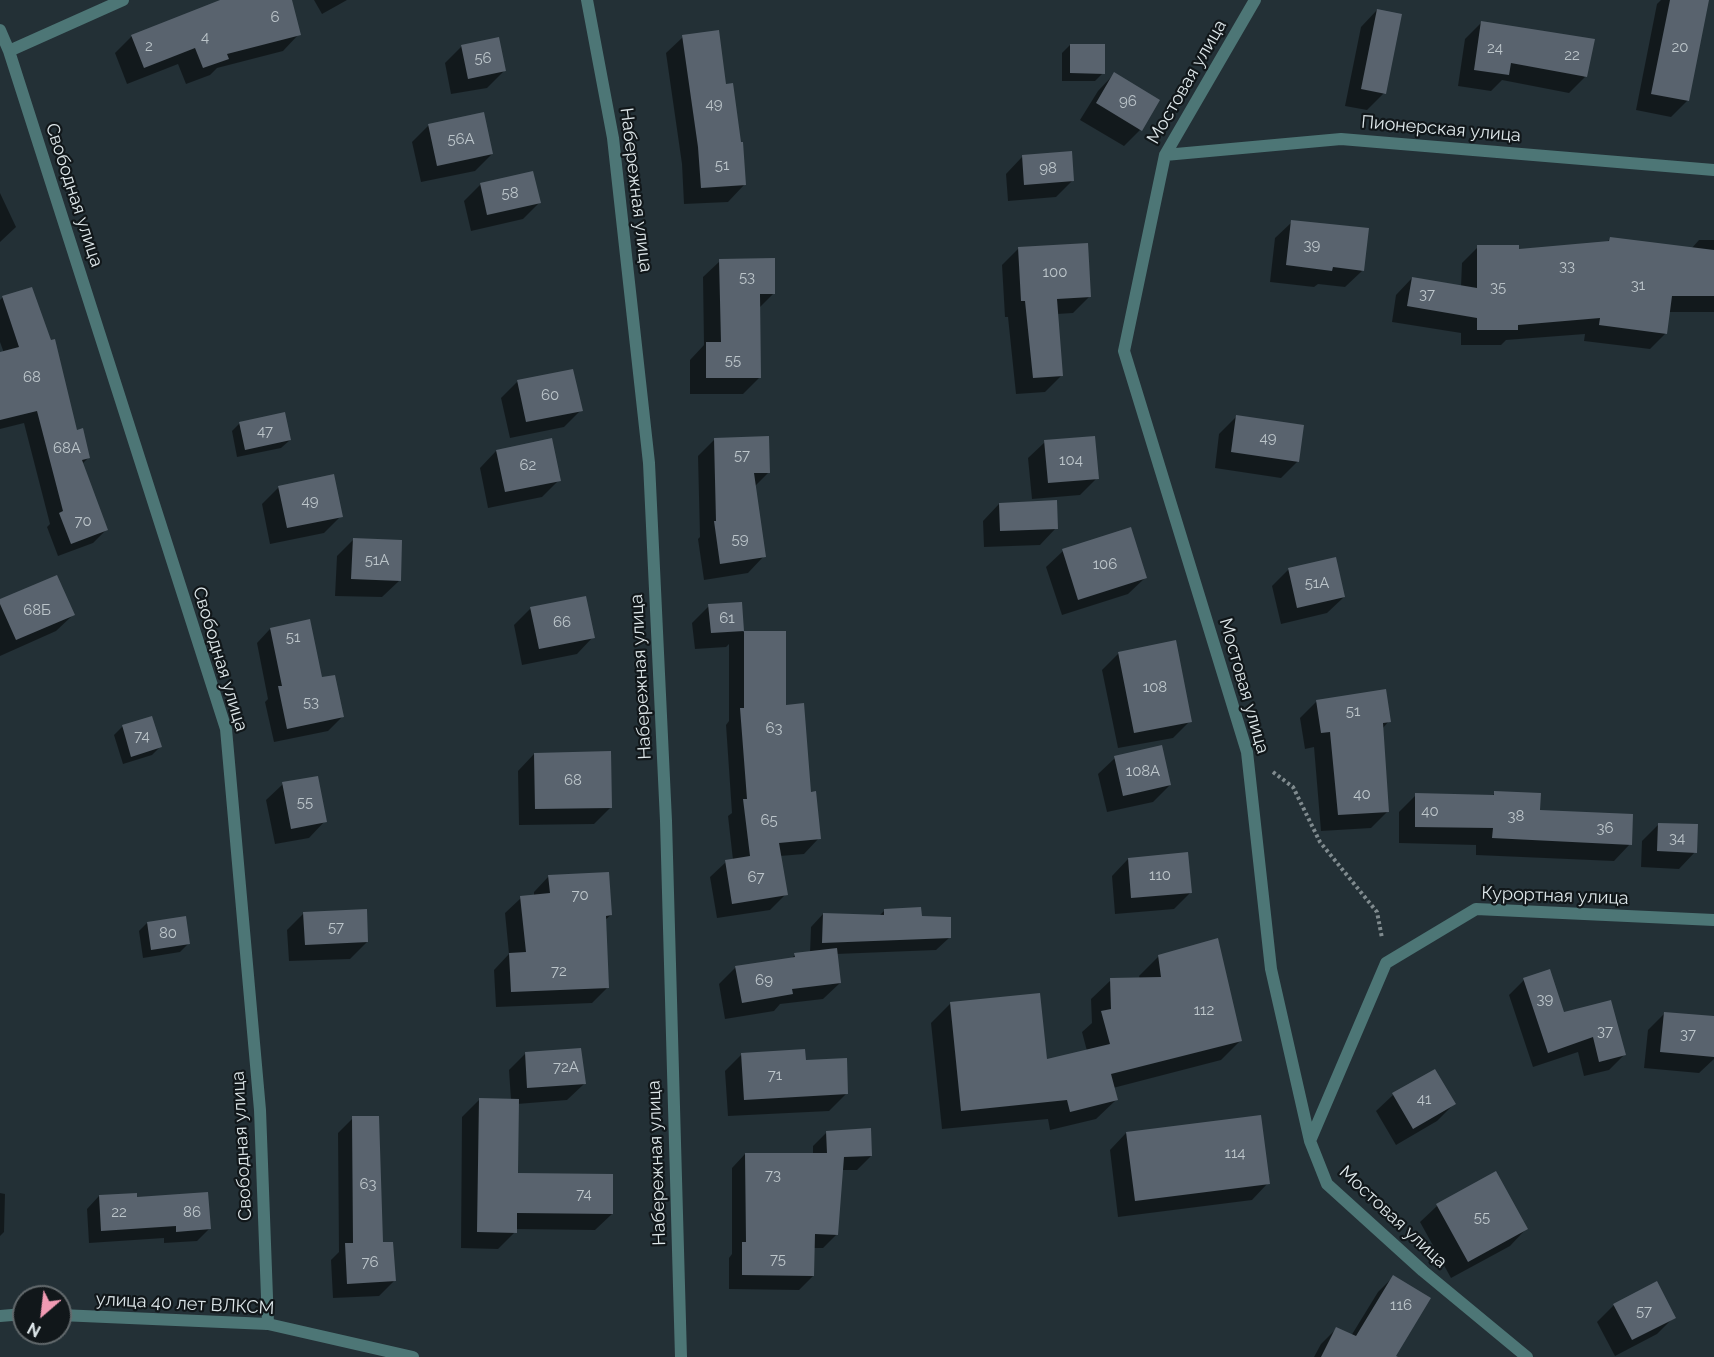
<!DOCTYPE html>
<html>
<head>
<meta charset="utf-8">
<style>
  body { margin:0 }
  #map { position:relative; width:1714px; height:1357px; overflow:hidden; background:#233036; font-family:Raleway,sans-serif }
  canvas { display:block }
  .north { position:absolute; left:12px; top:1285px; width:60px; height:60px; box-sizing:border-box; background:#11171a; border:2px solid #636a6d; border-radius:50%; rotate:208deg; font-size:16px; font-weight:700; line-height:24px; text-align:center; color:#dde6e9 }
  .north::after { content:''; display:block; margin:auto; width:21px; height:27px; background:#f19ab3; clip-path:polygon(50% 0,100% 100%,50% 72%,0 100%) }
</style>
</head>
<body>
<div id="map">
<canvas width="1714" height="1357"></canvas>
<div class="north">N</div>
</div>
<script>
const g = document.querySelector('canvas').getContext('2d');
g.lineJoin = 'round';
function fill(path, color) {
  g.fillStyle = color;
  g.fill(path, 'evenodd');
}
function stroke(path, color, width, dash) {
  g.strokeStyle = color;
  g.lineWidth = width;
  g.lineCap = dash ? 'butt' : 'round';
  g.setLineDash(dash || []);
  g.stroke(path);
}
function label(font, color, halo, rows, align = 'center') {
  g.font = font + ' Raleway,sans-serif';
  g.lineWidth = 4.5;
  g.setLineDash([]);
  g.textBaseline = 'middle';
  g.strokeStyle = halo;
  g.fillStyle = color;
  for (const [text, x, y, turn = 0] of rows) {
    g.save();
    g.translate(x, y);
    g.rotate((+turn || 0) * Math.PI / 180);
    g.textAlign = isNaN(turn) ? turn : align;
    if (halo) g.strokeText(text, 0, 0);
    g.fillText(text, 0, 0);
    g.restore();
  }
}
const shadow = new Path2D(`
  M 224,0 L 290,0 L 299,34 L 283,51 L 217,68 L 210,75 L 186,84 L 178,64 L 127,84 L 115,53 L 132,36 Z
  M 314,0 L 347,0 L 322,14 Z
  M 1661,0 L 1707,0 L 1688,100 L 1671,117 L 1636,110 L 1657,4 Z
  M 1377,10 L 1384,93 L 1367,110 L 1345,106 L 1361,27 Z
  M 1481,23 L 1585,77 L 1569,93 L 1502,80 L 1491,91 L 1458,86 L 1465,39 Z
  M 683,37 L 725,86 L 744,185 L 728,202 L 684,204 L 682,164 L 666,53 Z
  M 1070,45 L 1103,73 L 1095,81 L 1062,81 L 1062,53 Z
  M 462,46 L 504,71 L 487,88 L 451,94 L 445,63 Z
  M 1114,74 L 1140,130 L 1124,146 L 1080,120 L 1098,91 Z
  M 429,125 L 492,154 L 475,171 L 421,182 L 412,142 Z
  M 1022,157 L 1073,180 L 1056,197 L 1008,201 L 1006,174 Z
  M 481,184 L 539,203 L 523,219 L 471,231 L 464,201 Z
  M 0,193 L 16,227 L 0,242 Z
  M 1292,222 L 1362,271 L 1345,287 L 1318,284 L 1314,287 L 1270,282 L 1275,238 Z
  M 1611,238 L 1691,249 L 1699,240 L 1714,240 L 1714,312 L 1668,312 L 1666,333 L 1650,349 L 1584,341 L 1585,334 L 1506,340 L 1501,345 L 1461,345 L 1461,333 L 1392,322 L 1396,295 L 1412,278 L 1461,287 L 1462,263 L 1478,247 L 1517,250 L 1606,243 Z
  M 1019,248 L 1090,296 L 1073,313 L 1057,314 L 1062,375 L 1045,392 L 1016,394 L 1008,317 L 1005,317 L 1002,265 Z
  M 720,261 L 774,293 L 758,309 L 760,377 L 743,394 L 690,394 L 690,360 L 704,345 L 703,277 Z
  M 3,297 L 89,457 L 82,464 L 106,530 L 93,543 L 58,556 L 47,527 L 50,524 L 24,423 L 0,429 L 0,354 L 4,353 L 0,342 L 0,300 Z
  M 518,381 L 581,410 L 564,427 L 510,438 L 501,398 Z
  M 1236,417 L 1298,461 L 1281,478 L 1215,468 L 1219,434 Z
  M 240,423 L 290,440 L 281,448 L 237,457 L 232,431 Z
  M 715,439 L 768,473 L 755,486 L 764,556 L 748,573 L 704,580 L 698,539 L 700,537 L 698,456 Z
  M 1045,442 L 1097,478 L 1080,495 L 1032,499 L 1028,458 Z
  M 496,451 L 559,480 L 542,497 L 488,508 L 480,468 Z
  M 279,487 L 341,516 L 324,533 L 270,544 L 262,504 Z
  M 999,504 L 1056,528 L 1040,545 L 984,547 L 983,521 Z
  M 353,540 L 399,581 L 382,597 L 335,596 L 337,556 Z
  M 1063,551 L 1145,578 L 1128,594 L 1062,615 L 1046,567 Z
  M 1289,569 L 1344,597 L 1327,613 L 1281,624 L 1272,586 Z
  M 0,601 L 73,615 L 56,631 L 0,656 Z
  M 741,603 L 743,632 L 785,632 L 784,706 L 810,794 L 819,838 L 804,854 L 780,856 L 786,894 L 770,910 L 717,918 L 710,877 L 726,862 L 733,860 L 728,816 L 732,813 L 726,725 L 729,721 L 729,644 L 726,647 L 695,649 L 692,623 L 709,606 Z
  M 531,608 L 593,637 L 577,654 L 522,665 L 514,625 Z
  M 270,629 L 342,717 L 328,731 L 274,742 L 265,702 L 268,699 L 257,643 Z
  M 1119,653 L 1190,721 L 1173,738 L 1118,748 L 1102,670 Z
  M 1316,702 L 1389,721 L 1382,729 L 1388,811 L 1371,828 L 1321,831 L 1314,747 L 1305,749 L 1300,718 Z
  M 151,718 L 160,747 L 152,755 L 123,764 L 114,735 L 122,727 Z
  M 534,754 L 611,807 L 594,824 L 519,825 L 518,771 Z
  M 1115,758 L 1170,785 L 1153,802 L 1107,812 L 1098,774 Z
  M 283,784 L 325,821 L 309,838 L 275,844 L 266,800 Z
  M 1495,793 L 1539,811 L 1630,844 L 1614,861 L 1476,855 L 1476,845 L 1399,843 L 1399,812 L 1416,795 L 1491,797 Z
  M 1659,824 L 1695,852 L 1679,869 L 1641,867 L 1642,841 Z
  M 1128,859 L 1191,892 L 1174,909 L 1115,914 L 1112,876 Z
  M 549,876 L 611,915 L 605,920 L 607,988 L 592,1003 L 496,1007 L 494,970 L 509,954 L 505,913 L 521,898 L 534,896 L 534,892 Z
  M 884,911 L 949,938 L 936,950 L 836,954 L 840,983 L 823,999 L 780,1004 L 774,1011 L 725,1019 L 719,984 L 736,967 L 791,959 L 795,955 L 810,953 L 811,927 L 823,914 L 879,916 Z
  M 304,913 L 367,942 L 350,959 L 289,961 L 287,930 Z
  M 147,923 L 188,944 L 180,952 L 143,958 L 139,931 Z
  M 1159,956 L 1240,1041 L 1221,1060 L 1113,1088 L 1116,1100 L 1096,1119 L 1050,1130 L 1048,1119 L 942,1129 L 931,1023 L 951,1003 L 1046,1061 L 1087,1051 L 1082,1032 L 1092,1023 L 1091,999 L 1111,980 L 1140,979 L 1139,976 Z
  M 1524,980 L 1563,1014 L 1624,1055 L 1609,1070 L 1584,1076 L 1578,1052 L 1533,1067 L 1509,995 Z
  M 1665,1013 L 1714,1018 L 1714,1059 L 1699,1073 L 1644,1068 L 1648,1030 Z
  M 526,1053 L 584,1084 L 567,1100 L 517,1104 L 516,1174 L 612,1214 L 595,1230 L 515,1229 L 515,1232 L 498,1249 L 461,1248 L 462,1117 L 479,1100 L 511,1100 L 509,1070 Z
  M 742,1054 L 804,1061 L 846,1094 L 829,1111 L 728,1116 L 725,1071 Z
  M 1393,1095 L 1454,1104 L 1437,1121 L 1396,1145 L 1376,1111 Z
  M 353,1118 L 382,1244 L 394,1281 L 379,1296 L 333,1298 L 331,1260 L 339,1252 L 338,1133 Z
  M 827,1132 L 871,1156 L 857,1170 L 841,1170 L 837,1234 L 823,1248 L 813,1248 L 813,1276 L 799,1290 L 729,1289 L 729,1258 L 732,1254 L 732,1168 L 745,1154 L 813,1154 L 813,1146 Z
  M 1126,1133 L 1268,1183 L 1252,1200 L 1118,1217 L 1110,1150 Z
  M 1496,1173 L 1526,1229 L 1510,1246 L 1451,1278 L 1420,1222 L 1437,1206 Z
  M 0,1193 L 5,1194 L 4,1232 L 0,1236 Z
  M 99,1196 L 136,1199 L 209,1229 L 197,1241 L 164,1243 L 164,1238 L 89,1243 L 87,1209 Z
  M 1393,1277 L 1394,1357 L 1314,1357 L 1321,1344 L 1336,1329 L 1351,1336 L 1378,1292 Z
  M 1614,1305 L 1674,1317 L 1657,1334 L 1615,1356 L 1597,1322 Z`);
const building = new Path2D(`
  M 220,0 L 292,0 L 301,35 L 227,54 L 229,59 L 203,68 L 195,48 L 144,68 L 131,35 Z
  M 1670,0 L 1709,0 L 1689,101 L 1651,94 Z
  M 1377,9 L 1402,14 L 1386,94 L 1361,89 Z
  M 1481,21 L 1595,39 L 1587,77 L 1511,63 L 1509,75 L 1474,70 Z
  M 719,30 L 726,84 L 733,83 L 741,142 L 743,142 L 746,185 L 701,188 L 698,147 L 682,35 Z
  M 499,37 L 506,71 L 468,79 L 461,45 Z
  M 1070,44 L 1105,44 L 1105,74 L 1070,73 Z
  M 1114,72 L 1160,100 L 1142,131 L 1096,103 Z
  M 484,112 L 493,154 L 437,166 L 428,124 Z
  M 1072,151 L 1074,181 L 1024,185 L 1022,155 Z
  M 533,171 L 541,203 L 487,215 L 480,183 Z
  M 1291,220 L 1369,228 L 1364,271 L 1333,267 L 1332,271 L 1286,265 Z
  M 1610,237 L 1714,250 L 1714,296 L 1672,296 L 1667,334 L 1599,325 L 1600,318 L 1518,325 L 1518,330 L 1477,330 L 1477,318 L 1407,306 L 1412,277 L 1477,288 L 1477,245 L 1519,245 L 1519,249 L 1609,241 Z
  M 1088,243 L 1091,297 L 1057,299 L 1063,376 L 1033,378 L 1025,301 L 1021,301 L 1018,247 Z
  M 775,258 L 775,294 L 760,294 L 761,378 L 706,378 L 706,342 L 721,342 L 719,259 Z
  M 32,287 L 51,340 L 55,339 L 77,430 L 83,428 L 90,458 L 82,460 L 108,530 L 71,544 L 59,513 L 63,511 L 37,411 L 0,420 L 0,352 L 19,347 L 2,296 Z
  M 573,369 L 583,411 L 526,422 L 517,380 Z
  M 285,412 L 291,440 L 245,450 L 239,422 Z
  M 1236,415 L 1304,425 L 1299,462 L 1231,452 Z
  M 769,436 L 770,473 L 754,473 L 766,557 L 720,564 L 714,521 L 716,521 L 714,438 Z
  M 1095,436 L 1099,479 L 1048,483 L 1044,440 Z
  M 552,438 L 561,481 L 505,492 L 496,450 Z
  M 334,474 L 343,517 L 287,528 L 278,486 Z
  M 1057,500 L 1058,529 L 1000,531 L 999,503 Z
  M 1131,527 L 1147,578 L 1078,600 L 1062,549 Z
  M 353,538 L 402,540 L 401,581 L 351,579 Z
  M 1336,557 L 1345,597 L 1297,608 L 1288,568 Z
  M 57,575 L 75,615 L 16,640 L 0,604 L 0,599 Z
  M 586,596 L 595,638 L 539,649 L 530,607 Z
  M 742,602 L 744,631 L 711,633 L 708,604 Z
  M 310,619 L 322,677 L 335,675 L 344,717 L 287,729 L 278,686 L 282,686 L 270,628 Z
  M 744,631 L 786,631 L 786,705 L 804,703 L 811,792 L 816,791 L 821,839 L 779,843 L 788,895 L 732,904 L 725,860 L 750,856 L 743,799 L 747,799 L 740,708 L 744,708 Z
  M 1176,640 L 1192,722 L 1134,733 L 1118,652 Z
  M 1386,689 L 1391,722 L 1383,723 L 1389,812 L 1338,815 L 1330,732 L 1321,733 L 1316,700 Z
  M 152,716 L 162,747 L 131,757 L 122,725 Z
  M 1162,745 L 1171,785 L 1123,796 L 1114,756 Z
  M 611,751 L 612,808 L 535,809 L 534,753 Z
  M 318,776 L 327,822 L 291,829 L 282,782 Z
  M 1494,791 L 1541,793 L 1540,810 L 1633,814 L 1632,845 L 1492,838 L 1493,828 L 1415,827 L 1415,793 L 1494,795 Z
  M 1658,823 L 1698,824 L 1697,853 L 1657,851 Z
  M 1188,852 L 1192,893 L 1131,898 L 1128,858 Z
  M 609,872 L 612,915 L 606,916 L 609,988 L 511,992 L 509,953 L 526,952 L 520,896 L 550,893 L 548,875 Z
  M 921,907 L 922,916 L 951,917 L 951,938 L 822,943 L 823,913 L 884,915 L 884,909 Z
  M 367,909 L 368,942 L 305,945 L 303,912 Z
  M 186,916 L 190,944 L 151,950 L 147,922 Z
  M 1218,938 L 1242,1041 L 1111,1074 L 1118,1100 L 1070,1112 L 1067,1100 L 961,1111 L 950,1002 L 1040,993 L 1047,1059 L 1110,1044 L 1101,1011 L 1111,1009 L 1110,978 L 1161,977 L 1158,955 Z
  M 837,948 L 841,983 L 792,989 L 793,994 L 742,1003 L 735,966 L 795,957 L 794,953 Z
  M 1550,969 L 1564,1012 L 1611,1000 L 1626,1055 L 1599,1062 L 1593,1037 L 1548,1053 L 1523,978 Z
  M 1664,1012 L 1714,1016 L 1714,1057 L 1660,1052 Z
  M 581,1048 L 586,1084 L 527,1088 L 525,1052 Z
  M 805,1049 L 806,1060 L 847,1058 L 848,1094 L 744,1100 L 741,1053 Z
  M 1435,1069 L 1456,1104 L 1413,1129 L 1392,1093 Z
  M 479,1098 L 519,1099 L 518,1173 L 613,1174 L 613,1214 L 517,1213 L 517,1233 L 477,1232 Z
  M 1261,1115 L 1270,1184 L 1135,1201 L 1126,1132 Z
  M 352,1116 L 379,1116 L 383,1242 L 393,1242 L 396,1281 L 347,1284 L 345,1243 L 353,1243 Z
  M 871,1128 L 872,1156 L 844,1157 L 838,1235 L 815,1234 L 814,1276 L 742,1275 L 742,1242 L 746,1242 L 745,1153 L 827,1153 L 826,1131 Z
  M 1496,1171 L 1528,1229 L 1468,1262 L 1436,1204 Z
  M 208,1192 L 211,1229 L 176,1232 L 176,1226 L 101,1231 L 99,1195 L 137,1193 L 137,1197 Z
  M 1393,1275 L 1431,1298 L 1396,1356 L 1398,1357 L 1321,1357 L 1336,1327 L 1356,1336 Z
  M 1657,1281 L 1676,1318 L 1632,1340 L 1613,1304 Z`);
const path = new Path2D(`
  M 1273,772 L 1293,787 L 1320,842 L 1377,912 L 1382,938`);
const minor = new Path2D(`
  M 1255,0 L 1165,155 L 1124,351 L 1247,752 L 1271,969 L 1310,1141 L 1327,1184 L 1423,1271 L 1527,1357
  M 0,30 L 9,51 L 226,729 L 260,1110 L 268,1324
  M 9,51 L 123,0
  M 1165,155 L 1341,139 L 1714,170
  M 1310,1141 L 1386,963 L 1476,909 L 1714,920`);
const tertiary = new Path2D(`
  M 587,0 L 613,138 L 649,463 L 666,821 L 681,1357
  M 60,1315 L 268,1324 L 413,1357
  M 0,1316 L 24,1314`);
const numberNames = [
  ["6",275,17],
  ["4",205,37],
  ["2",149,46],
  ["20",1680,47],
  ["24",1495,48],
  ["22",1572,55],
  ["56",483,58],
  ["96",1128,101],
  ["49",714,104],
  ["56А",461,139],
  ["51",722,165],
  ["98",1048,168],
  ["58",510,193],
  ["39",1312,245],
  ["33",1567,266],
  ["100",1055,272],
  ["53",747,277],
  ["31",1638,285],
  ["35",1498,287],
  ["37",1427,294],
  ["55",733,360],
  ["68",32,377],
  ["60",550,395],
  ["47",265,431],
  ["49",1268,438],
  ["68А",67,448],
  ["57",742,455],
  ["104",1071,460],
  ["62",528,465],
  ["49",310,501],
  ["70",83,521],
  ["59",740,539],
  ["51А",377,560],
  ["106",1105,564],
  ["51А",1317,583],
  ["68Б",37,610],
  ["61",727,618],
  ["66",562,622],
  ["51",293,637],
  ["108",1155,687],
  ["53",311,702],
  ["51",1353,711],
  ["63",774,728],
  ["74",142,736],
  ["108А",1143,771],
  ["68",573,780],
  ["40",1362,794],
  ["55",305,802],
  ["40",1430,811],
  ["38",1516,816],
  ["65",769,820],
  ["36",1605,828],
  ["34",1677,838],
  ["110",1160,875],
  ["67",756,877],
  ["70",580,895],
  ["57",336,927],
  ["80",168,933],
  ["72",559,971],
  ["69",764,980],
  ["39",1545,999],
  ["112",1204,1010],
  ["37",1605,1031],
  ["37",1688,1034],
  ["72А",566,1067],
  ["71",775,1075],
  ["41",1424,1099],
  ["114",1235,1153],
  ["73",773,1175],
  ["63",368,1184],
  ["74",584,1194],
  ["22",119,1212],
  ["86",192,1212],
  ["55",1482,1217],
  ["75",778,1259],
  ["76",370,1262],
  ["116",1401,1305],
  ["57",1644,1311]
];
const streetNames = [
  ["Мостовая улица",1187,82,-60],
  ["Пионерская улица",1441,129,5],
  ["Набережная улица",636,190,83],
  ["Свободная улица",74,195,72],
  ["Свободная улица",220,659,73],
  ["Набережная улица",641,677,-93],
  ["Мостовая улица",1244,686,74],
  ["Курортная улица",1555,896,2],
  ["Свободная улица",242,1146,-93],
  ["Набережная улица",657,1163,-92],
  ["Мостовая улица",1393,1217,43],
  ["улица 40 лет ВЛКСМ",185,1304,3]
];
fill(shadow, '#0007');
fill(building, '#59636e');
stroke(path, '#808b8f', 4, [3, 3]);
stroke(minor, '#4d7676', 12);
stroke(tertiary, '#4d7676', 12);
label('15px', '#bcc5ca', null, numberNames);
label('18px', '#dde6e9', '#11171a', streetNames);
</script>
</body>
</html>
